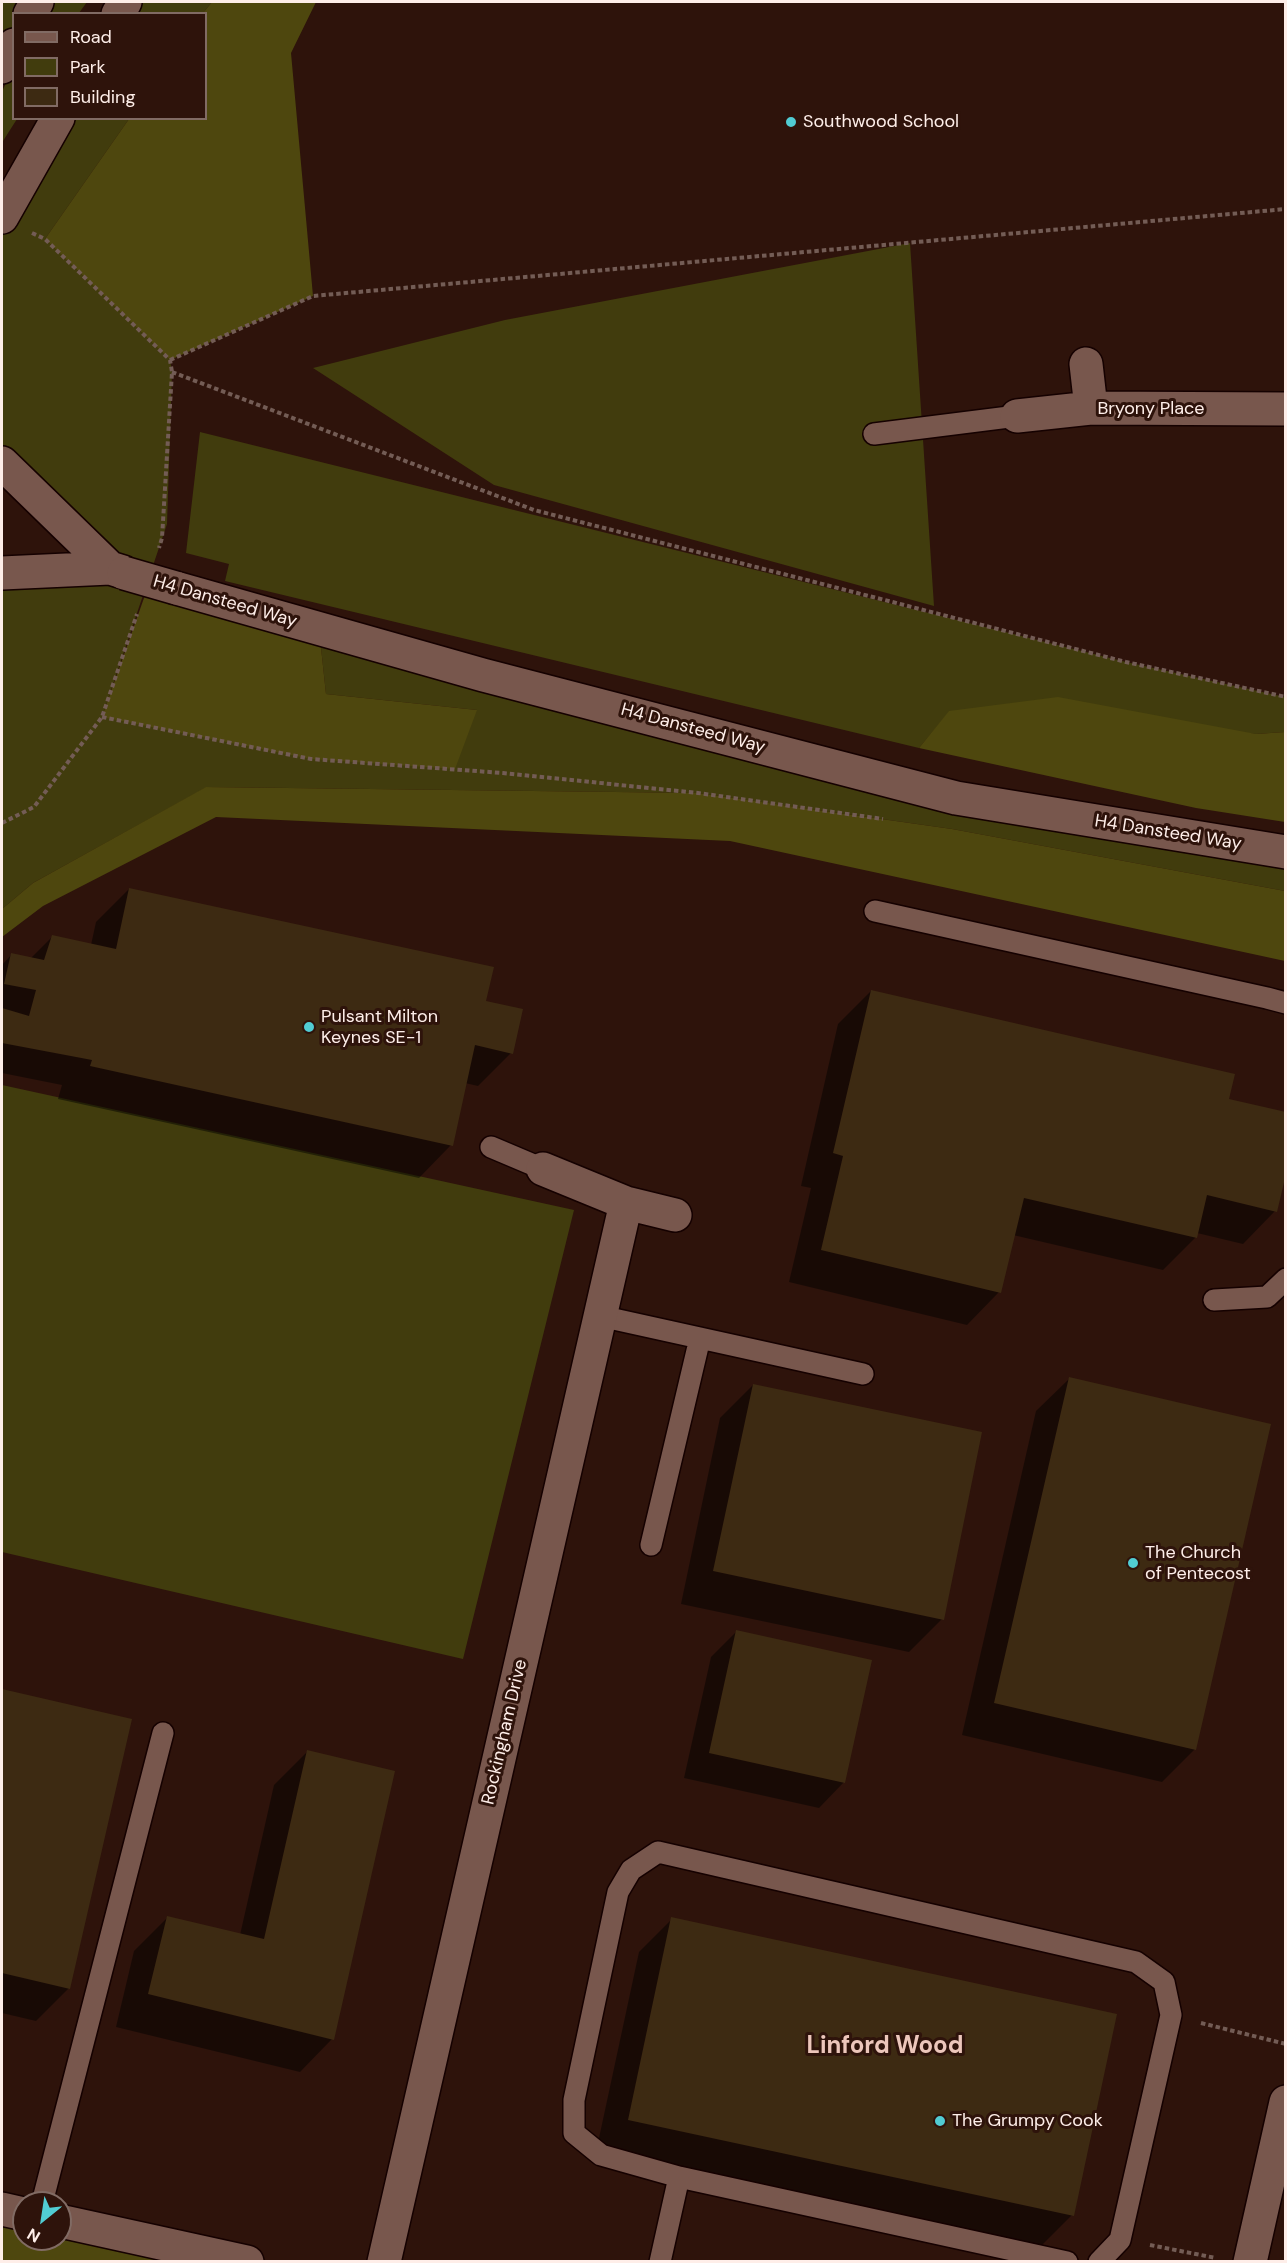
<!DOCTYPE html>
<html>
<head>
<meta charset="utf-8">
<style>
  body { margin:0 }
  #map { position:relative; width:1287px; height:2263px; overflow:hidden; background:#2e130b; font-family:"DM Sans",sans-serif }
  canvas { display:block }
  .frame { position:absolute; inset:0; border:3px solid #feeee9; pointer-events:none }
  .legend { position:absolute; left:12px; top:12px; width:195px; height:108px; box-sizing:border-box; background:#2e130b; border:2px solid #816b64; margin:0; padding:8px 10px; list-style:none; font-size:18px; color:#feeee9 }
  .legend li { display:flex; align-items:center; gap:12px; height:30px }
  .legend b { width:30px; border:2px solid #816b64 }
  .north { position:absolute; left:12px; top:2191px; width:60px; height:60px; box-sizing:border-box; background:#2e130b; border:2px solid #816b64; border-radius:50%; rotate:210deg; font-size:16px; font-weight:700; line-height:24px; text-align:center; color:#feeee9 }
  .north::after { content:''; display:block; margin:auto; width:21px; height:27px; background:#51ccd3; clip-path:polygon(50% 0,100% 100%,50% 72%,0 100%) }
</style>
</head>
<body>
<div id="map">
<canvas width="1287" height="2263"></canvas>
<div class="frame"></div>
<ul class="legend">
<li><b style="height:8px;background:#78574d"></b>Road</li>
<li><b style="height:16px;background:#413c0d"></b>Park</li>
<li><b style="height:16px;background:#3d2a12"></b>Building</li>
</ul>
<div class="north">N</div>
</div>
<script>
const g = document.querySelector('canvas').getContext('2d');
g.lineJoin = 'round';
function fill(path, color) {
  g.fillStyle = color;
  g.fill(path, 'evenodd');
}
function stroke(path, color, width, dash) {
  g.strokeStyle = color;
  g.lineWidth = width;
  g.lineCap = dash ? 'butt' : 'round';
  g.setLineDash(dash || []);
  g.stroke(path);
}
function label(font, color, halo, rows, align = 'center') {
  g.font = font + ' "DM Sans",sans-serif';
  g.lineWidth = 6;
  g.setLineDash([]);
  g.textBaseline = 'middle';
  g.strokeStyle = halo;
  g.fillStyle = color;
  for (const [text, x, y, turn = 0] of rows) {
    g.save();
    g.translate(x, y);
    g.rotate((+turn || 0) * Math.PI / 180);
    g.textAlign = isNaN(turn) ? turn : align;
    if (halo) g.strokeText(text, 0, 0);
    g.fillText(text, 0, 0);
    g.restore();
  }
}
const green = new Path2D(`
  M 2,2 L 37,2 L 30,13 L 14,14 L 13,45 L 2,67 Z
  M 53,2 L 87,2 L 79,13 L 46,14 Z
  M 125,2 L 212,2 L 203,13 L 118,14 Z
  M 13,70 L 14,118 L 17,119 L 3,141 L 2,91 Z
  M 58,118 L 129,119 L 45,239 L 170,360 L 172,372 L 167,524 L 102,717 L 477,710 L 326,694 L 319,629 L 739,741 L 1286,850 L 1285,891 L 952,829 L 698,793 L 207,787 L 33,883 L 2,909 L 2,573 L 109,568 L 2,463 L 2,217 Z
  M 910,243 L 934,606 L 494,485 L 313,368 L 505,320 Z
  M 200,432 L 1126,662 L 1285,697 L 1285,732 L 1256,734 L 950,711 L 919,748 L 225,581 L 229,564 L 186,553 Z
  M 2,1085 L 574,1210 L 463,1659 L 2,1552 Z`);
const forest = new Path2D(`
  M 212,2 L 316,2 L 291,53 L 313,296 L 170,360 L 45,239 L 129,119 L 206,118 L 206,14 L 203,13 Z
  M 150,581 L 319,629 L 326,694 L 477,710 L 455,769 L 311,759 L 102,717 Z
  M 1058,697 L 1256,734 L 1285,732 L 1285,822 L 1196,808 L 919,748 L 949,711 Z
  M 206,787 L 698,793 L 952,829 L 1285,891 L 1285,961 L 730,841 L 216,817 L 43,906 L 2,937 L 2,909 L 33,883 Z
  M 2,2209 L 24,2214 L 24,2239 L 60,2239 L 60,2221 L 247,2261 L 2,2261 Z`);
const shadow = new Path2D(`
  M 129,889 L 484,1002 L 511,1053 L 478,1086 L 465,1083 L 451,1145 L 419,1178 L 58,1099 L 62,1085 L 2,1073 L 2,965 L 12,954 L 30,959 L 52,937 L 91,945 L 96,922 Z
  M 871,991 L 1227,1100 L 1275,1211 L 1243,1244 L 1197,1233 L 1196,1237 L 1163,1270 L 1013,1235 L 999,1292 L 967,1325 L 789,1282 L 811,1188 L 801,1186 L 838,1024 Z
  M 1069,1379 L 1195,1749 L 1162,1782 L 962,1735 L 1036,1411 Z
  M 753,1385 L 942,1619 L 909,1652 L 681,1604 L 720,1418 Z
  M 736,1632 L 844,1782 L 819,1808 L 684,1778 L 711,1657 Z
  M 2,1691 L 130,1720 L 69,1988 L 36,2021 L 2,2013 Z
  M 307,1752 L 332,2039 L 300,2072 L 116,2027 L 134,1951 L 167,1918 L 240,1935 L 274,1785 Z
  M 672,1919 L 1072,2215 L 1039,2248 L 596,2152 L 639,1952 Z`);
const building = new Path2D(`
  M 129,888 L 494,967 L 486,1001 L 523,1009 L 513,1054 L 475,1045 L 453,1146 L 90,1066 L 92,1060 L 2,1043 L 2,1008 L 29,1016 L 36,990 L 4,984 L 11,953 L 44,960 L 52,935 L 116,949 Z
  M 871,990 L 1235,1074 L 1229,1099 L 1286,1112 L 1286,1174 L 1277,1212 L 1207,1195 L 1197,1238 L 1024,1198 L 1001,1293 L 821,1250 L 843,1156 L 833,1153 Z
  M 1069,1377 L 1271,1424 L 1196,1750 L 994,1703 Z
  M 753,1384 L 982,1432 L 944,1620 L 713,1571 Z
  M 736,1630 L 872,1660 L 845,1783 L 709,1753 Z
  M 2,1689 L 132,1719 L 70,1989 L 2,1973 Z
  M 307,1750 L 395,1771 L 334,2040 L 148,1994 L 167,1916 L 264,1939 Z
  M 671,1917 L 1117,2014 L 1074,2216 L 628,2120 Z`);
const path = new Path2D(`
  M 32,233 L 45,239 L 170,360 L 172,372 L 162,538 L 159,548
  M 170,360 L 313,296 L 1286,209
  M 172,372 L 534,510 L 1126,662 L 1286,697
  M 102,717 L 311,759 L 503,773 L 698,793 L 883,819
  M 2,823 L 34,807 L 102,717 L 137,614
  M 1201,2023 L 1286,2044
  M 1150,2245 L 1216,2258`);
const service = new Path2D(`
  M 874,434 L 1017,416
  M 875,911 L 1267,998 L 1286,1003
  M 491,1147 L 543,1169
  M 1214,1300 L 1267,1297 L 1286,1279
  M 600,1316 L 863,1374
  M 651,1545 L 700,1338
  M 42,2203 L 163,1733
  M 660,2262 L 679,2177
  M 1067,2262 L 679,2177 L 601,2155 L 574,2133 L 574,2100 L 618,1892 L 631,1870 L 658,1852 L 1136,1962 L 1164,1982 L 1171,2015 L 1120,2240 L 1099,2262`);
const minor = new Path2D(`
  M 1086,364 L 1091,408
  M 1017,416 L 1091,408 L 1286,409
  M 543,1169 L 626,1203 L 675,1215
  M 2,2209 L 24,2214
  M 60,2221 L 247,2262
  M 384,2262 L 626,1203
  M 1250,2262 L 1286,2102`);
const tertiary = new Path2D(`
  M 2,463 L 110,568
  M 2,573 L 110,568 L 123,572
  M 176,588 L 483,675 L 956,798 L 1286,852`);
const secondary = new Path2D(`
  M 30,14 L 37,2
  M 118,14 L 125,2
  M 2,67 L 14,45
  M 2,217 L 58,118`);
const tertiaryBridge = new Path2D(`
  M 124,573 L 176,588`);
const markers = [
  [791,122,6,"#51ccd3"],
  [309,1027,6,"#51ccd3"],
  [1133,1563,6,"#51ccd3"],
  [940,2121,6,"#51ccd3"]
];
const poiNames = [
  ["Southwood School",803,122],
  ["Pulsant Milton",321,1017],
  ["Keynes SE-1",321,1038],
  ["The Church",1145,1553],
  ["of Pentecost",1145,1574],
  ["The Grumpy Cook",952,2121]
];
const streetNames = [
  ["Bryony Place",1151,409],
  ["H4 Dansteed Way",225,602,16],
  ["H4 Dansteed Way",693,729,15],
  ["H4 Dansteed Way",1168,833,9],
  ["Rockingham Drive",505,1732,-77]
];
const districtNames = [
  ["Linford Wood",885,2047]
];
fill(green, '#413c0d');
fill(forest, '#4e470e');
fill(shadow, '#0007');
fill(building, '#3d2a12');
stroke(service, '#150100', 24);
stroke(minor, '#150100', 36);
stroke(tertiary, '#150100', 36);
stroke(secondary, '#150100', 36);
stroke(path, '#735c55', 4, [4.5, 3]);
stroke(service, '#78574d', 21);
stroke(minor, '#78574d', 33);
stroke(tertiary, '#78574d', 33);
stroke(secondary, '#78574d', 33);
stroke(tertiaryBridge, '#150100', 36, []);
stroke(tertiaryBridge, '#78574d', 33);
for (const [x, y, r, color] of markers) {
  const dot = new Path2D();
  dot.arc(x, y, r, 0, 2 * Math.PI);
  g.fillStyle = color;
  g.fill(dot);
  stroke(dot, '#2e130b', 2);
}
label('18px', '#feeee9', '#2e130b', poiNames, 'left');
label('18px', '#feeee9', '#2e130b', streetNames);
label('bold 24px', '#ecc6bb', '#2e130b', districtNames);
</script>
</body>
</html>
